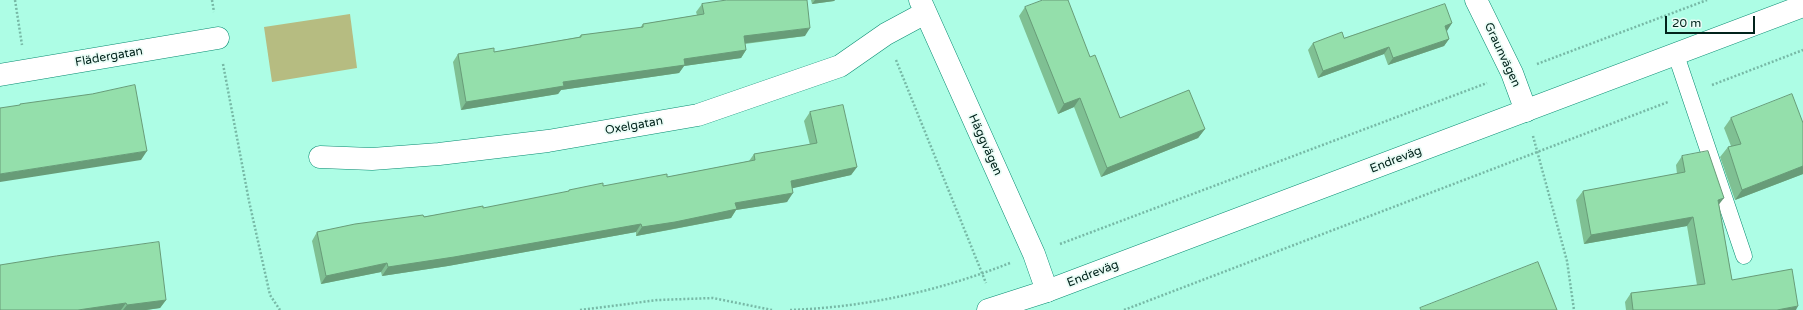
<!DOCTYPE html>
<html>
<head>
<meta charset="utf-8">
<style>
  body { margin:0 }
  #map { position:relative; width:1803px; height:310px; overflow:hidden; background:#adfde5; font-family:"Varela Round",sans-serif }
  canvas { display:block }
  .scale { position:absolute; left:1665px; top:16px; width:90px; height:18px; box-sizing:border-box; border:2px solid #01231b; border-top:0; padding-left:5px; font-size:12px; line-height:14px; white-space:nowrap; color:#01231b; -webkit-text-stroke:3px #eafcf6; paint-order:stroke }
</style>
</head>
<body>
<div id="map">
<canvas width="1803" height="310"></canvas>
<div class="scale">20 m</div>
</div>
<script>
const g = document.querySelector('canvas').getContext('2d');
g.lineJoin = 'round';
function fill(path, color) {
  g.fillStyle = color;
  g.fill(path, 'evenodd');
}
function stroke(path, color, width, dash) {
  g.strokeStyle = color;
  g.lineWidth = width;
  g.lineCap = dash ? 'butt' : 'round';
  g.setLineDash(dash || []);
  g.stroke(path);
}
function label(font, color, halo, rows, align = 'center') {
  g.font = font + ' "Varela Round",sans-serif';
  g.lineWidth = 3.5;
  g.setLineDash([]);
  g.textBaseline = 'middle';
  g.strokeStyle = halo;
  g.fillStyle = color;
  for (const [text, x, y, turn = 0] of rows) {
    g.save();
    g.translate(x, y);
    g.rotate((+turn || 0) * Math.PI / 180);
    g.textAlign = isNaN(turn) ? turn : align;
    if (halo) g.strokeText(text, 0, 0);
    g.fillText(text, 0, 0);
    g.restore();
  }
}
const green = new Path2D(`
  M 350,14 L 357,68 L 272,82 L 264,27 Z`);
const path = new Path2D(`
  M 15,0 L 22,45
  M 212,0 L 214,12
  M 896,60 L 986,283
  M 223,64 L 249,201 L 270,295 L 280,310
  M 1537,64 L 1707,0
  M 1712,85 L 1803,50
  M 1533,136 L 1567,261 L 1574,310
  M 1060,244 L 1487,83
  M 580,310 L 658,300 L 713,298 L 772,310
  M 790,310 C 867,307 939,291 1010,263
  M 1124,310 L 1668,102`);
const lane = new Path2D(`
  M 1676,55 L 1744,256`);
const street = new Path2D(`
  M 920,0 L 1034,254 L 1047,291
  M 1476,0 L 1512,73 L 1526,111
  M 0,75 L 218,38
  M 320,157 L 372,159 L 439,154 L 548,141 L 698,115 L 840,66 L 886,34 L 925,13`);
const secondary = new Path2D(`
  M 988,310 L 1047,291 L 1803,6`);
const wall = new Path2D(`
  M 811,0 L 835,0 L 834,1 L 812,4 Z
  M 702,4 L 805,36 L 745,44 L 746,50 L 741,58 L 684,66 L 679,73 L 561,90 L 558,94 L 461,110 L 453,62 L 458,54 L 494,52 L 579,37 L 581,35 L 640,28 L 643,24 L 697,15 L 696,12 Z
  M 1025,7 L 1090,57 L 1120,118 L 1205,129 L 1198,138 L 1101,177 L 1074,107 L 1058,114 L 1019,16 Z
  M 1452,23 L 1446,31 L 1449,39 L 1444,46 L 1388,65 L 1384,54 L 1318,78 L 1308,50 L 1313,43 L 1344,38 Z
  M 810,112 L 857,167 L 851,175 L 792,188 L 787,202 L 736,210 L 731,218 L 669,230 L 636,236 L 636,232 L 448,266 L 382,276 L 381,272 L 321,284 L 312,241 L 317,232 L 483,208 L 568,192 L 569,190 L 603,186 L 667,177 L 749,161 L 754,154 L 810,145 L 804,121 Z
  M 1731,118 L 1803,123 L 1803,174 L 1735,200 L 1720,157 L 1728,147 L 1731,146 L 1724,128 Z
  M 1682,156 L 1719,205 L 1732,280 L 1796,310 L 1626,310 L 1625,302 L 1631,293 L 1697,285 L 1687,226 L 1584,244 L 1576,200 L 1583,191 L 1677,174 L 1676,165 Z
  M 166,300 L 160,308 L 146,310 L 0,310 Z`);
const shadedWall = new Path2D(`
  M 815,0 L 835,0 L 834,1 L 812,4 Z
  M 1452,23 L 1447,31 L 1440,33 L 1445,26 Z
  M 810,28 L 805,36 L 739,44 L 744,36 Z
  M 1449,39 L 1444,46 L 1388,65 L 1393,58 Z
  M 1389,47 L 1384,54 L 1318,78 L 1323,71 Z
  M 746,50 L 741,58 L 684,66 L 679,73 L 561,90 L 558,94 L 461,110 L 466,102 L 563,82 L 684,59 Z
  M 1080,98 L 1074,107 L 1058,114 L 1064,104 Z
  M 1205,129 L 1198,138 L 1101,177 L 1107,168 Z
  M 147,151 L 141,160 L 0,182 L 0,174 Z
  M 1803,166 L 1803,174 L 1735,200 L 1742,190 Z
  M 857,167 L 851,175 L 785,190 L 791,181 Z
  M 793,193 L 787,202 L 736,210 L 731,218 L 636,236 L 642,227 L 735,203 Z
  M 1724,198 L 1717,207 L 1718,200 Z
  M 1693,217 L 1687,226 L 1584,244 L 1591,235 Z
  M 641,224 L 636,232 L 448,266 L 382,276 L 388,267 Z
  M 387,263 L 381,272 L 321,284 L 326,276 Z
  M 166,300 L 160,308 L 146,310 L 123,310 L 127,305 Z
  M 126,303 L 121,310 L 78,310 Z
  M 1798,306 L 1796,310 L 1777,310 Z`);
const building = new Path2D(`
  M 727,0 L 807,0 L 810,28 L 744,36 L 746,50 L 684,59 L 685,65 L 563,82 L 564,86 L 466,102 L 458,54 L 494,48 L 494,52 L 581,37 L 581,35 L 643,27 L 643,24 L 704,14 L 702,4 Z
  M 1043,0 L 1068,0 L 1090,57 L 1095,55 L 1120,118 L 1189,90 L 1205,129 L 1107,168 L 1080,98 L 1064,104 L 1025,7 Z
  M 1445,4 L 1452,23 L 1445,26 L 1449,39 L 1393,58 L 1389,47 L 1323,71 L 1313,43 L 1342,32 L 1344,38 Z
  M 135,85 L 147,151 L 0,174 L 0,108 L 20,105 L 20,104 L 92,94 Z
  M 1792,94 L 1803,123 L 1803,166 L 1742,190 L 1728,147 L 1741,144 L 1731,118 Z
  M 843,105 L 857,167 L 791,181 L 793,193 L 735,203 L 737,209 L 675,222 L 642,227 L 641,224 L 454,257 L 388,267 L 387,263 L 326,276 L 317,232 L 355,224 L 423,215 L 424,217 L 483,206 L 483,208 L 569,191 L 569,190 L 603,183 L 603,186 L 667,174 L 667,177 L 755,160 L 754,154 L 817,143 L 810,112 Z
  M 1708,151 L 1724,198 L 1718,200 L 1732,280 L 1792,269 L 1798,306 L 1777,310 L 1633,310 L 1631,293 L 1705,284 L 1693,217 L 1591,235 L 1583,191 L 1685,172 L 1682,156 Z
  M 159,242 L 166,300 L 127,305 L 126,303 L 78,310 L 0,310 L 0,265 L 56,256 Z
  M 1538,262 L 1557,310 L 1421,310 L 1420,308 Z`);
const streetNames = [
  ["Graunvägen",1502,55,65],
  ["Flädergatan",109,57,-10],
  ["Oxelgatan",634,126,-10],
  ["Häggvägen",985,145,66],
  ["Endreväg",1396,160,-21],
  ["Endreväg",1093,274,-21]
];
fill(green, '#b6bc81');
stroke(lane, '#078b71', 17);
stroke(street, '#078b71', 23);
stroke(secondary, '#078b71', 23);
stroke(path, '#77b9a6', 2.5, [2, 2]);
stroke(lane, '#fff', 16);
stroke(street, '#fff', 22);
stroke(secondary, '#fff', 22);
fill(wall, '#7fc093');
fill(shadedWall, '#689c78');
fill(building, '#94dfab');
stroke(building, '#689c78', 1);
label('12px', '#01231b', '#eafcf6', streetNames);
</script>
</body>
</html>
